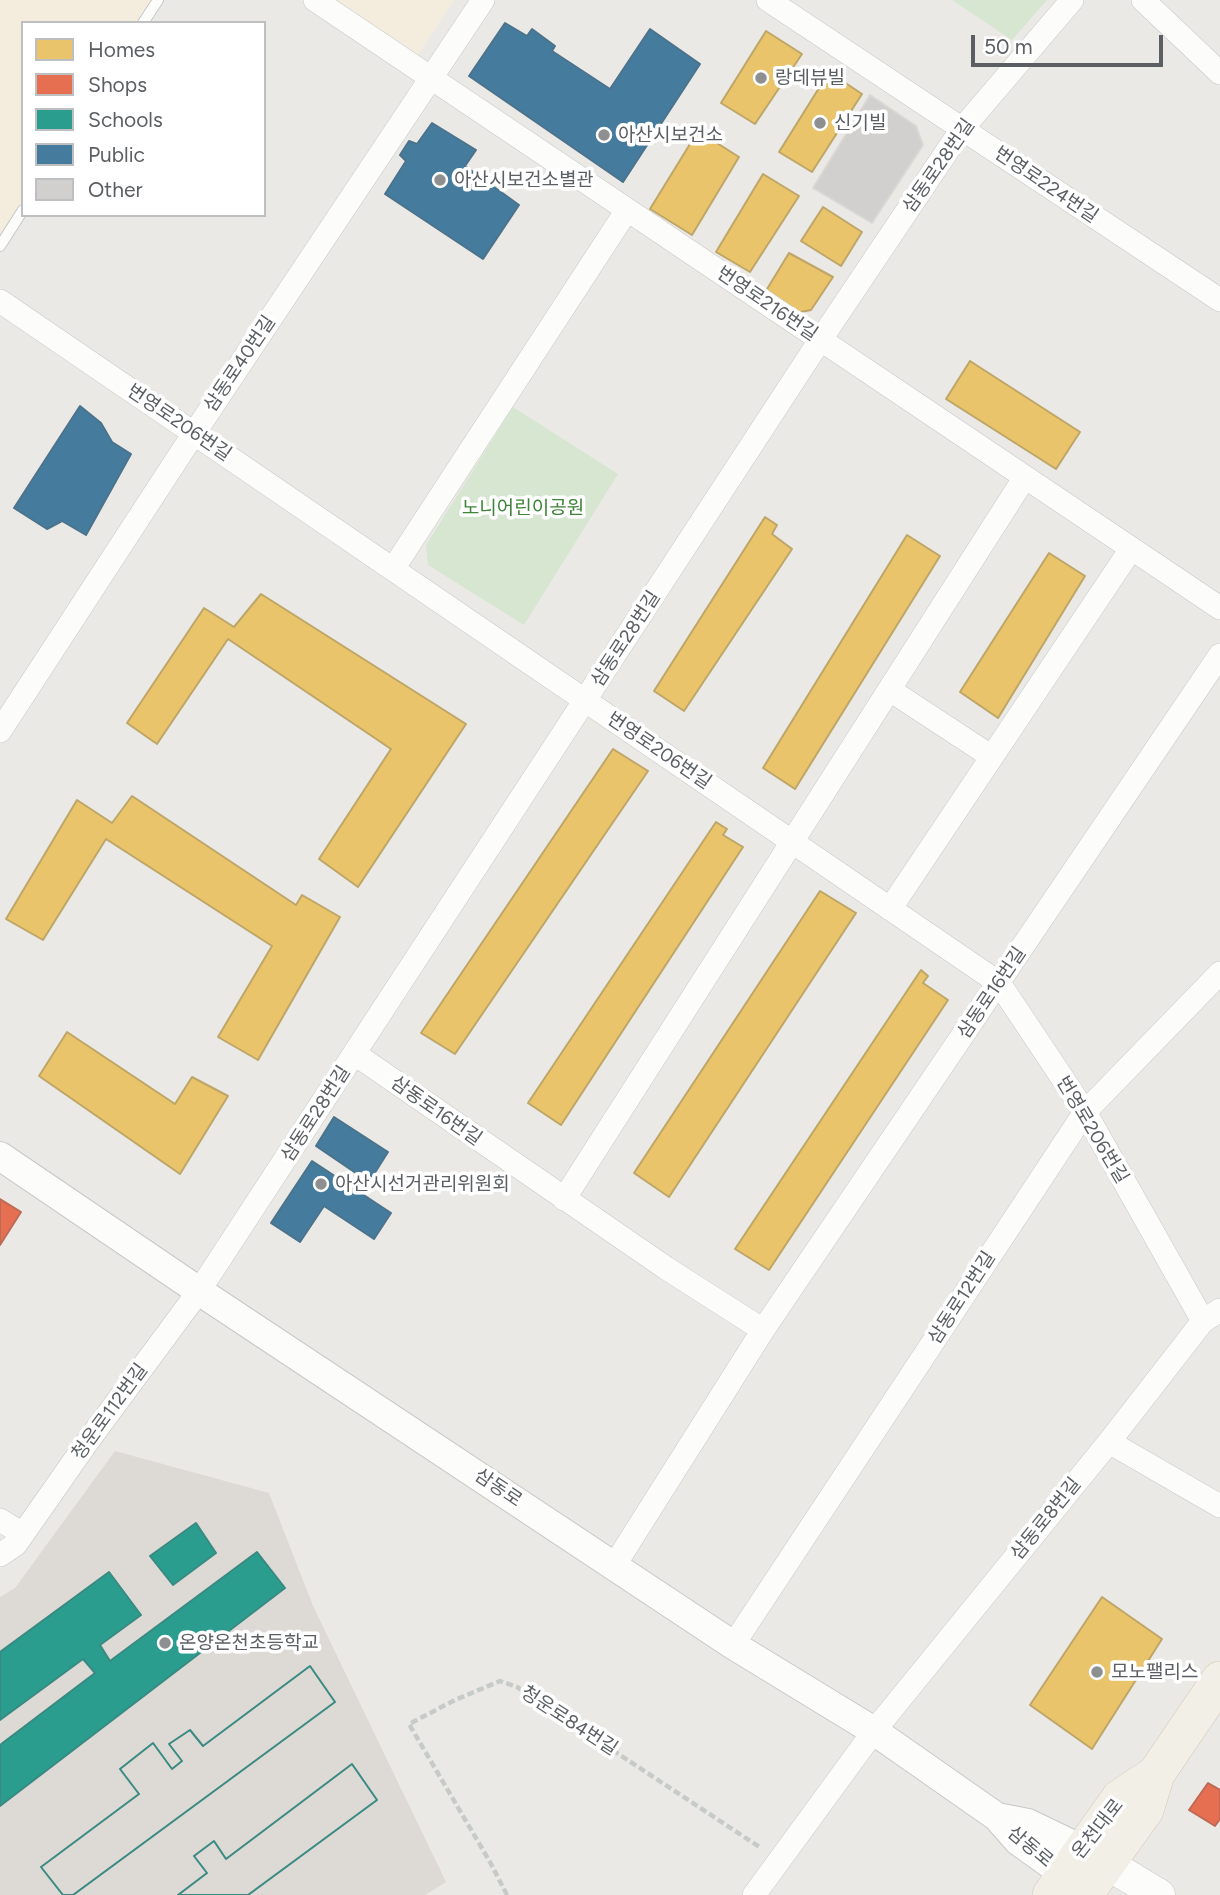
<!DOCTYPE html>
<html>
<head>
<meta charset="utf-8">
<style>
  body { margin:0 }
  #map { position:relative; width:1220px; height:1895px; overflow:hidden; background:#ebe9e5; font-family:Figtree,sans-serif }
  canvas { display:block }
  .legend { position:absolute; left:21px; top:21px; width:245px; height:196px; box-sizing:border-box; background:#fff; border:2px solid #bdbfc1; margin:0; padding:9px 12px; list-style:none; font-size:21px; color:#5b5f63 }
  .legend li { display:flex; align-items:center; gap:14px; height:35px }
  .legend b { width:35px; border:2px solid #bdbfc1 }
  .scale { position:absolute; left:971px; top:35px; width:192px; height:32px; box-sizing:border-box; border:4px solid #5b5f63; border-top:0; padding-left:9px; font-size:21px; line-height:24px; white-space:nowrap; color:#5b5f63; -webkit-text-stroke:5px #fff; paint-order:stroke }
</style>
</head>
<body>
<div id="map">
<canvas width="1220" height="1895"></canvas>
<ul class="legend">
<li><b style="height:19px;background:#e9c46a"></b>Homes</li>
<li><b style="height:19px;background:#e76f51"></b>Shops</li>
<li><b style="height:19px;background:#2a9d8f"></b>Schools</li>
<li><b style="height:19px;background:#457b9d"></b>Public</li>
<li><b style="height:19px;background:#d1d0ce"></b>Other</li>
</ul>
<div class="scale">50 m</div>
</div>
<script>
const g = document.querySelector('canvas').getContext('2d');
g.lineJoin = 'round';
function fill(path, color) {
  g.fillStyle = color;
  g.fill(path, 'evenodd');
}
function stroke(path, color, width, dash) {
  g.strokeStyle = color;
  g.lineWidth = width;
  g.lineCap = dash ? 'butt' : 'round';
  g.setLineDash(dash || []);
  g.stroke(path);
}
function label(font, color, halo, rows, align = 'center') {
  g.font = font + ' Figtree,"Noto Sans KR",sans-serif';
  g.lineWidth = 7;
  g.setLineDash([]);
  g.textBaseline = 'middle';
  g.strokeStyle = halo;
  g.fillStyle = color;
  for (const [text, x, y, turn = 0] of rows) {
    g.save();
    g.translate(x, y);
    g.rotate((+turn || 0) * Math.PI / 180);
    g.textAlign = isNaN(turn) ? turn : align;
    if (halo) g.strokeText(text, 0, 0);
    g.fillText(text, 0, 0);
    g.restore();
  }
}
const commercial = new Path2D(`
  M 0,0 L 151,0 L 136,23 L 23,23 L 23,201 L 0,236 Z
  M 320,0 L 454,0 L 414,61 Z`);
const education = new Path2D(`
  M 115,1451 L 269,1493 L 313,1606 L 446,1882 L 425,1895 L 0,1895 L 0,1597 L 15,1588 Z`);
const green = new Path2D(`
  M 952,0 L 1047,0 L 1012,40 Z
  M 513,407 L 618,474 L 524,625 L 428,565 L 426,545 Z`);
const homes = new Path2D(`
  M 766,31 L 802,54 L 755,124 L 721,103 Z
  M 829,72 L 862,94 L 812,172 L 779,152 Z
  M 698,131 L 739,157 L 692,235 L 650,209 Z
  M 763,174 L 799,196 L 750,272 L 716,252 Z
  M 823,207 L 862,232 L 841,266 L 801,241 Z
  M 789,253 L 833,277 L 811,310 L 796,313 L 764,294 Z
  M 970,361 L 1080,432 L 1056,469 L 946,399 Z
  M 765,517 L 777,525 L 772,534 L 792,549 L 684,711 L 654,691 Z
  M 907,535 L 940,556 L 795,789 L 763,768 Z
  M 1049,553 L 1085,576 L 998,718 L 960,692 Z
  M 261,594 L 466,724 L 358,887 L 319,859 L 391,749 L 228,639 L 157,744 L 127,723 L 204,608 L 234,627 Z
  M 613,749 L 648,771 L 455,1054 L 421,1033 Z
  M 132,796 L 296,905 L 302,895 L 340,917 L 258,1060 L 218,1037 L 272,946 L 106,839 L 43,940 L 6,919 L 77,800 L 112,823 Z
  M 716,822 L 727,829 L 723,835 L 743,847 L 561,1125 L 528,1103 Z
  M 820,891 L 856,913 L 669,1197 L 634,1173 Z
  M 921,970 L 928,976 L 923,983 L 948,1000 L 769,1270 L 735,1249 Z
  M 67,1032 L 175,1104 L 192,1077 L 228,1096 L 180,1174 L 39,1076 Z
  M 1102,1597 L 1162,1639 L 1092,1749 L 1030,1705 Z`);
const shops = new Path2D(`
  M 0,1199 L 21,1212 L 0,1245 Z
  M 1208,1783 L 1220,1790 L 1220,1819 L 1215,1826 L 1189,1810 Z`);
const schools = new Path2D(`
  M 196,1523 L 216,1553 L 173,1585 L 150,1556 Z
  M 257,1552 L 285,1588 L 0,1806 L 0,1745 L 95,1673 L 83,1659 L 0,1720 L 0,1652 L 109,1572 L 141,1615 L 100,1645 L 110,1661 Z
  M 310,1666 L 335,1702 L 73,1895 L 63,1895 L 41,1867 L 139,1794 L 120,1769 L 153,1743 L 172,1769 L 182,1761 L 169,1744 L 190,1730 L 203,1746 Z
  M 310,1666 L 335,1702 L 73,1895 L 63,1895 L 41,1867 L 139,1794 L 120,1769 L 153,1743 L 172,1769 L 182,1761 L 169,1744 L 190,1730 L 203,1746 Z
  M 352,1764 L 377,1800 L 248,1895 L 178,1895 L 207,1873 L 194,1856 L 214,1841 L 226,1859 Z
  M 352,1764 L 377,1800 L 248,1895 L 178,1895 L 207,1873 L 194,1856 L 214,1841 L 226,1859 Z`);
const public = new Path2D(`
  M 505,23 L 527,36 L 532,29 L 555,46 L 552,51 L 610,89 L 650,29 L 700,64 L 623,182 L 469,76 Z
  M 432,123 L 476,150 L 465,166 L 519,205 L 483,259 L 385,194 L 406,161 L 400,155 L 409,141 L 417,144 Z
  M 80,406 L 101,423 L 112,442 L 131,454 L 86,535 L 62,521 L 47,529 L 14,508 Z
  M 334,1117 L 388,1152 L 369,1182 L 316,1146 Z
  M 312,1161 L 391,1213 L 374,1239 L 324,1206 L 300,1242 L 271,1223 Z`);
const building = new Path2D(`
  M 870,95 L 916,126 L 923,145 L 872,223 L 813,188 Z`);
const path = new Path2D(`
  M 507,1895 L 490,1862 L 409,1724 L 455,1700 L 500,1681 L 517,1687 L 761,1848`);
const service = new Path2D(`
  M 143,23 L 158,0
  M 0,246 L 23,210`);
const minor = new Path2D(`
  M 315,0 L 1220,608
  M 768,0 L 1220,300
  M 1143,0 L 1220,73
  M 0,301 L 999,983 L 1085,1112 L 1203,1321
  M 393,569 L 627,210
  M 890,690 L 992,757
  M 0,731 L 183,450 L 483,0
  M 890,909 L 1131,549
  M 355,1054 L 666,1268 L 763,1330
  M 564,1199 L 1025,477
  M 1109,1442 L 1220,1506
  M 0,1520 L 23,1534
  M 0,1555 L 16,1544 L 88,1441 L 199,1291 L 811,354 L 962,129 L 1072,0
  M 614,1566 L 763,1330 L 1220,655
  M 733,1645 L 1085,1112 L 1220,973
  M 754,1895 L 874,1731 L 1109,1442 L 1203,1321 L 1220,1310`);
const tertiary = new Path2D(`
  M 0,1156 L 199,1291 L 733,1645 L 874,1731 L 997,1817 L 1018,1841 L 1064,1874
  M 997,1817 L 1028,1823 L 1082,1849`);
const secondary = new Path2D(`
  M 1086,1851 L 1159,1895`);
const primary = new Path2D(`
  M 1051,1895 L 1120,1798 L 1156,1774
  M 1084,1895 L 1145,1810 L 1156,1774 L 1220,1680`);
const markers = [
  [761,78,7,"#8d8f90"],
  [820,123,7,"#8d8f90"],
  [604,135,7,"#8d8f90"],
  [440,180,7,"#8d8f90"],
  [321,1184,7,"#8d8f90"],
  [165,1643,7,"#8d8f90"],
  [1097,1672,7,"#8d8f90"]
];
const poiNames = [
  ["랑데뷰빌",775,78],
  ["신기빌",834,123],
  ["아산시보건소",618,135],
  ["아산시보건소별관",454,180],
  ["아산시선거관리위원회",335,1184],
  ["온양온천초등학교",179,1643],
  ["모노팰리스",1111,1672]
];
const streetNames = [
  ["삼동로28번길",939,166,-55],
  ["번영로224번길",1046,185,34],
  ["번영로216번길",767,304,34],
  ["삼동로40번길",240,364,-56],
  ["번영로206번길",179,423,34],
  ["삼동로28번길",626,639,-57],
  ["번영로206번길",659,751,34],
  ["삼동로16번길",992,993,-56],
  ["삼동로16번길",436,1111,35],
  ["삼동로28번길",316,1114,-57],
  ["번영로206번길",1092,1130,59],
  ["삼동로12번길",962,1298,-57],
  ["청운로112번길",110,1412,-54],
  ["삼동로",498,1488,34],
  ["삼동로8번길",1046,1519,-51],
  ["청운로84번길",569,1721,33],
  ["온천대로",1098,1829,-52],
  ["삼동로",1030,1847,40]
];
const parkNames = [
  ["노니어린이공원",523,508]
];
fill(commercial, '#f4edde');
fill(education, '#ddd9d5');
fill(green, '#d6e6d1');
fill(homes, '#e9c46a');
stroke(homes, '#bea668', 2);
fill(shops, '#e76f51');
stroke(shops, '#bd6a56', 2);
fill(schools, '#2a9d8f');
stroke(schools, '#398a82', 2);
fill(public, '#457b9d');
stroke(public, '#4c738c', 2);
fill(building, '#d1d0ce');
stroke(building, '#dad8d4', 2);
stroke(service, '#c7c8c7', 12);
stroke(minor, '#c7c8c7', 24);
stroke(tertiary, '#c7c8c7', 30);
stroke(secondary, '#c7c8c7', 33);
stroke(primary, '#d2c6b4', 38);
stroke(path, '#c6cbc8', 4.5, [7, 3.5]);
stroke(service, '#fcfcfb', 10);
stroke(minor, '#fcfcfb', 23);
stroke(tertiary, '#fcfcfb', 28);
stroke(secondary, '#fcfcfb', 32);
stroke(primary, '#f2efe7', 37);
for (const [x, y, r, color] of markers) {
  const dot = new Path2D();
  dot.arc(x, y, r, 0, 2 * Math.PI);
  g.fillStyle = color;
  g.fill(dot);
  stroke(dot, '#fff', 2.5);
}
label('19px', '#5b5f63', '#fff', poiNames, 'left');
label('19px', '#5b5f63', '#fff', streetNames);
label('19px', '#3e8439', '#fff', parkNames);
</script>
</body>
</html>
